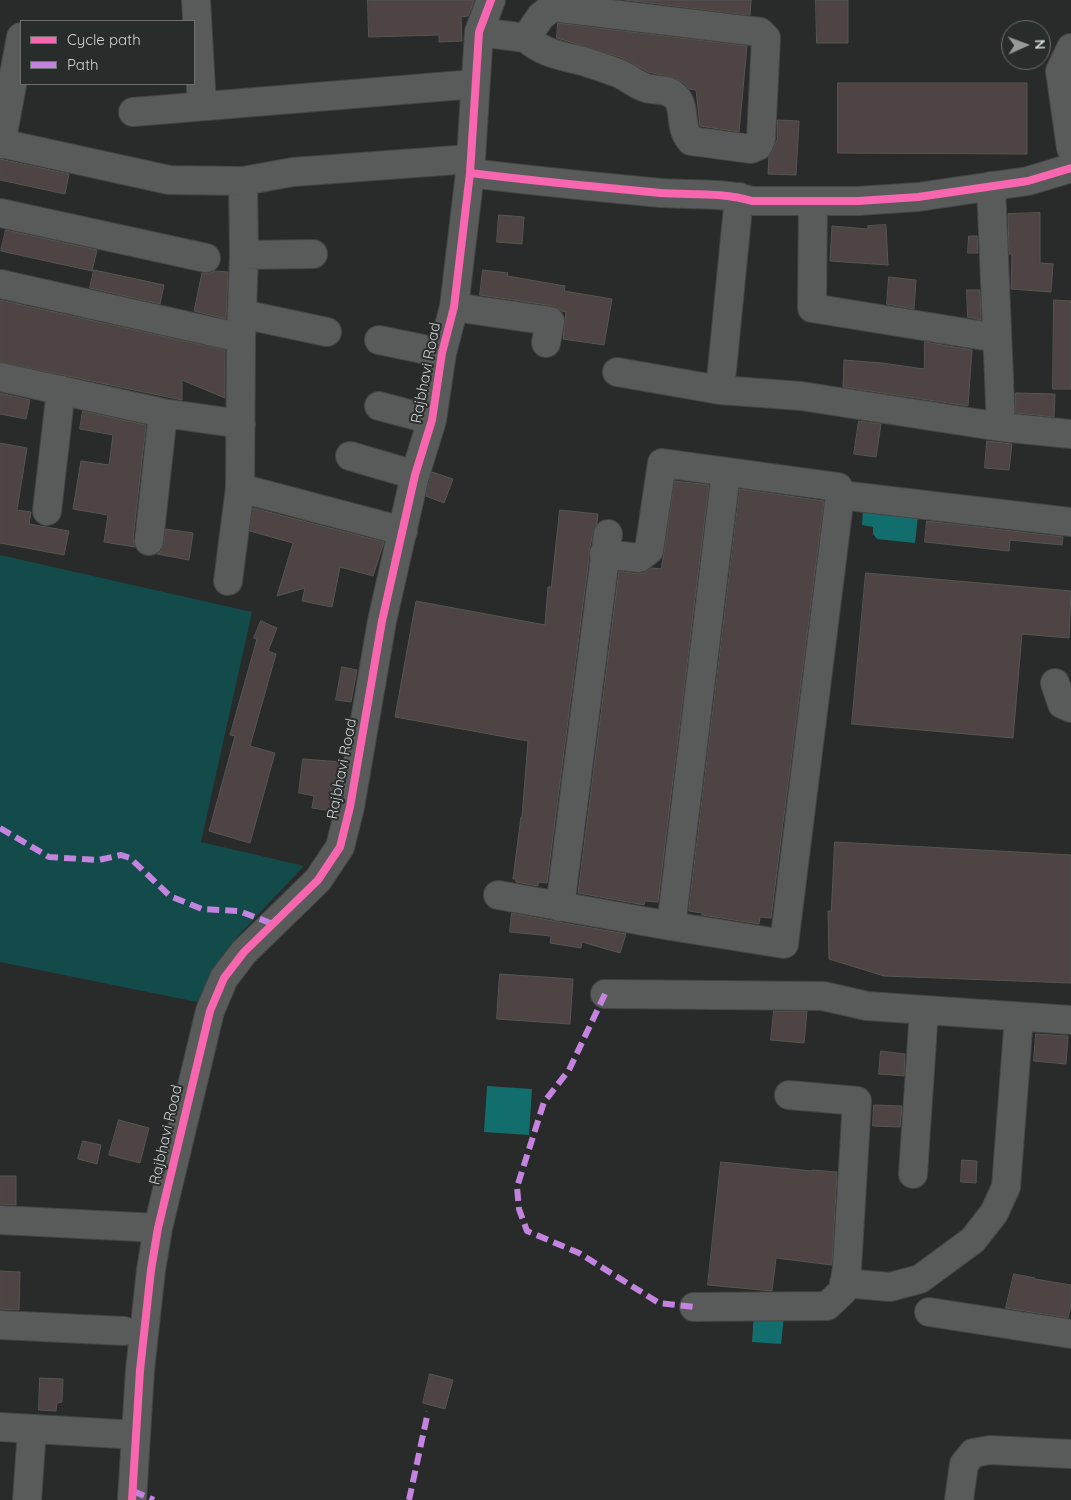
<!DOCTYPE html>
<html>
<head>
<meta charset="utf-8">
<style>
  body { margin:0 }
  #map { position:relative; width:1071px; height:1500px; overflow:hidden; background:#292b2a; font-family:Quicksand,sans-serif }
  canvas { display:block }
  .legend { position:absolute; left:20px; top:20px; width:175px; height:65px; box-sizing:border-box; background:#282c2b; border:1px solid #6c706f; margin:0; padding:6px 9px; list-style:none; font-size:15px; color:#d3d5d5 }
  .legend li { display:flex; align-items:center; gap:10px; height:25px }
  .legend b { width:25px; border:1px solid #6c706f }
  .north { position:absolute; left:1001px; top:20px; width:50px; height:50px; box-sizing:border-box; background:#282c2b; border:1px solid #6c706f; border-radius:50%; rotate:88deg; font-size:14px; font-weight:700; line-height:20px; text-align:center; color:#d3d5d5 }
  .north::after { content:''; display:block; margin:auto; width:18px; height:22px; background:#989a99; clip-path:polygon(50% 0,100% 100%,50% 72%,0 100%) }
</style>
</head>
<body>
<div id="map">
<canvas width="1071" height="1500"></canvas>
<ul class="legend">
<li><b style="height:6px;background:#f766af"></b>Cycle path</li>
<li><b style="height:6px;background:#c483df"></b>Path</li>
</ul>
<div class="north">N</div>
</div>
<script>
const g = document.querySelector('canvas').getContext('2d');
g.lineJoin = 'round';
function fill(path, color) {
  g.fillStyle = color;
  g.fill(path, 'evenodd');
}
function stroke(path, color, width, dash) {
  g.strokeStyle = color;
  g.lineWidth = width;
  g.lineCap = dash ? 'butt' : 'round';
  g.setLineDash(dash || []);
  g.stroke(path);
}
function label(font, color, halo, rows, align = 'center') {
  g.font = font + ' Quicksand,sans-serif';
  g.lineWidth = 4;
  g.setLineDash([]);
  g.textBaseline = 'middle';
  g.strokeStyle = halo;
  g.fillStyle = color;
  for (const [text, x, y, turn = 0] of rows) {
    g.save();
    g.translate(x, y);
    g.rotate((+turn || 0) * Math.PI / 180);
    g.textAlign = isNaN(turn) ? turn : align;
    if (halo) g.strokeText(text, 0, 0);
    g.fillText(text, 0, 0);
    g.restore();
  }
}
const green = new Path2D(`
  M 0,555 L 252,612 L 201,842 L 304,866 L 235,939 L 197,1002 L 0,962 Z`);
const water = new Path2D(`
  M 863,511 L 918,516 L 915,543 L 877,539 L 873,534 L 873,527 L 862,525 Z
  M 487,1086 L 532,1089 L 529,1135 L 484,1132 Z
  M 754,1313 L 784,1316 L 781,1344 L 752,1342 Z`);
const building = new Path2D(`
  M 368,0 L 474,0 L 474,1 L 468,16 L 461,17 L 462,41 L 439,42 L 439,35 L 369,37 Z
  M 625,0 L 751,0 L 750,15 Z
  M 816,0 L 848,0 L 848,43 L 817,43 Z
  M 558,23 L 747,46 L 739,132 L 700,126 L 696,90 L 689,89 L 684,83 L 675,78 L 648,72 L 623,58 L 557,38 Z
  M 838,83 L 1027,83 L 1027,154 L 838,153 Z
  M 778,120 L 799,121 L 796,175 L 768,174 L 769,156 L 772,152 L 777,140 Z
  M 0,159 L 69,174 L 65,194 L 0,180 Z
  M 1040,213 L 1040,263 L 1053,264 L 1051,292 L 1011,289 L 1012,254 L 1009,254 L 1008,214 Z
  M 499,215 L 524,217 L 522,244 L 497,242 Z
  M 886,225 L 888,265 L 830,261 L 832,226 L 868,229 L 868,226 Z
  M 6,230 L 97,250 L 92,271 L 1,251 Z
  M 969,236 L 977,236 L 978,253 L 968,253 Z
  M 94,270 L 164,285 L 160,304 L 90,288 Z
  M 483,270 L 508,273 L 507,276 L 565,286 L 564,291 L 612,299 L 604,345 L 563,339 L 566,312 L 562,311 L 553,306 L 480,295 Z
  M 215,271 L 228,272 L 226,319 L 194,311 L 202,273 L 210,273 Z
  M 889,277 L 916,280 L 914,309 L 887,304 Z
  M 967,290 L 980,290 L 981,320 L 968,317 Z
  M 0,300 L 225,350 L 225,398 L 182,380 L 182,400 L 0,362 Z
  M 1054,300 L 1071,301 L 1071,389 L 1053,389 Z
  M 925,342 L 972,350 L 968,406 L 843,387 L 844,360 L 882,363 L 924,369 Z
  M 0,393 L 30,400 L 26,419 L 0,414 Z
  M 1016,393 L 1055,394 L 1054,417 L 1016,413 Z
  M 83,411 L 146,425 L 133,539 L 135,547 L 104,542 L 108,515 L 73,509 L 81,461 L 109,465 L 113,435 L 80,429 Z
  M 859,421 L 881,424 L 876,457 L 854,454 Z
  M 987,441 L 1012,444 L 1009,470 L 985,468 Z
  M 0,443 L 27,448 L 17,510 L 31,512 L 29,524 L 69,531 L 64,555 L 0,543 Z
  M 432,472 L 453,479 L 444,503 L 426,496 Z
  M 675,481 L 709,485 L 658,902 L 645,901 L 644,905 L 578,893 L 619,571 L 638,574 L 644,573 L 652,568 L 661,569 Z
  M 740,489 L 824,501 L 771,918 L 760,917 L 759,924 L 702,915 L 702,913 L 689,911 Z
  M 253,508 L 384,542 L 373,576 L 340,567 L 332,607 L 302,601 L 305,588 L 277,596 L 293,543 L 250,531 Z
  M 560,510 L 598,514 L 597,523 L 593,532 L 589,552 L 589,558 L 547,883 L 538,882 L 538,886 L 516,882 L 516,879 L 513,879 L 521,817 L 522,817 L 528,741 L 395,717 L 416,601 L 545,625 L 548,587 L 551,587 Z
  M 927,521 L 1063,537 L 1062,545 L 1010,540 L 1009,551 L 925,542 Z
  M 166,529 L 193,533 L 189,560 L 157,554 L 162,550 L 164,543 Z
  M 866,573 L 1071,591 L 1069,638 L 1022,634 L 1013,738 L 852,724 Z
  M 261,621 L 277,628 L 268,651 L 276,654 L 250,746 L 275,753 L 250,843 L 209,831 L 235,736 L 230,735 L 257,639 L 254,638 Z
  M 342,667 L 357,670 L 351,702 L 336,700 Z
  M 303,759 L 342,762 L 333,811 L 312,808 L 314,796 L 299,793 Z
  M 835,842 L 1071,855 L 1071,983 L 884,976 L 829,959 L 828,911 L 831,911 Z
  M 512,913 L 558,922 L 626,934 L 620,953 L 582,942 L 581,948 L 550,943 L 551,936 L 510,932 Z
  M 500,974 L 573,979 L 570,1024 L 497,1019 Z
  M 774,1011 L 807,1011 L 804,1043 L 771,1040 Z
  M 1036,1034 L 1068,1036 L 1066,1064 L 1034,1061 Z
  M 881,1051 L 905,1054 L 904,1076 L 879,1074 Z
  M 874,1105 L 902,1106 L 900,1127 L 873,1126 Z
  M 119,1120 L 149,1128 L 140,1163 L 109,1155 Z
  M 83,1141 L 101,1145 L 97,1164 L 78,1159 Z
  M 962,1160 L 977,1161 L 976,1183 L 961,1182 Z
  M 721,1162 L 812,1171 L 812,1170 L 837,1172 L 832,1265 L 776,1258 L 772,1291 L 708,1285 Z
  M 0,1176 L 16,1176 L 16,1205 L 0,1204 Z
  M 0,1271 L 20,1272 L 19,1310 L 0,1309 Z
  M 1014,1274 L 1035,1278 L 1035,1279 L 1071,1285 L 1071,1305 L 1068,1318 L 1006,1308 Z
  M 430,1374 L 453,1380 L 445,1409 L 423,1403 Z
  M 40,1378 L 63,1379 L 62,1402 L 57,1403 L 56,1411 L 39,1410 Z`);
const minor = new Path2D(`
  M 196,0 L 202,106
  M 479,32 L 526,38 L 541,16 L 553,7 L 760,32 L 766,38 L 761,139 L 758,146 L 751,149 L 691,141 C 678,127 687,107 675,96 C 666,88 656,91 646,88 C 636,85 628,77 618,73 C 605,69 592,63 578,60 C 558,55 541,52 526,38
  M 1071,48 L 1060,71 L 1071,148
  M 133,112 L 475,84
  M 0,143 L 169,180 L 243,181 L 293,172 L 470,159
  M 1,144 L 21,37
  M 470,173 C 534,181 597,187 661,193 C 691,195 723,192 752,201 L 858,201 L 918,197 L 1028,181 L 1071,168
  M 991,186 L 1001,427
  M 813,201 L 812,308 L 997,338
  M 0,213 L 206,258
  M 244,255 L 313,254
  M 0,284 L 241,338
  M 454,307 L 550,321 L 546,343
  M 242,314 L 327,332
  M 379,340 L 442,353
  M 617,372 L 720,390 L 801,396 L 1001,427 L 1071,434
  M 0,377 L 163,413 L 241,424
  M 720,390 L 739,197
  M 379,406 L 432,420
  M 350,456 L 415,475
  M 240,488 L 403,531
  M 840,495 L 1071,522
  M 47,511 L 61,390
  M 149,541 L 163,413
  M 228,581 L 240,488 L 241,338 L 244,255 L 243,181
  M 1055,683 L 1062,704 L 1071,708
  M 498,895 L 671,926 L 784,944 L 840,495 L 838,487 L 662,463 L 649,550 L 639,558 L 604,554
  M 560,907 L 608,534
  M 671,926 L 726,472
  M 605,994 L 823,996 L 867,1006 L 1071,1020
  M 913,1174 L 924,1010
  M 0,1220 L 158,1228
  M 844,1283 L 890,1287 L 920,1279 L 973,1240 L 994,1213 L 1006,1187 L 1019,1017
  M 694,1307 L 827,1306 L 843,1291 L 847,1268 L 857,1101 L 789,1095
  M 929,1312 L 1071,1334
  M 0,1325 L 124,1331
  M 0,1427 L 120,1434 L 136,1436
  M 27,1500 L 32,1429
  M 132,1500 L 140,1370 L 151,1270 L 158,1228 L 210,1011 L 224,978 L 244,952 L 318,880 L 340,847 L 350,807 L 382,621 L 415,475 L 432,420 L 442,353 L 454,307 L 470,173 L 479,32 L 491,0
  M 959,1500 L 964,1464 L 973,1453 L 990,1450 L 1071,1454`);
const quiet = new Path2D(`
  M 0,828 L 49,857 L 99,860 L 121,855 L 130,858 L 170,896 L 202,909 L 239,911 L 273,924
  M 605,994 L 569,1070 L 544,1102 L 517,1187 L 519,1209 L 527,1231 L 579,1253 L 659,1303 L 694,1307
  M 133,1491 L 154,1500
  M 409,1500 L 428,1412`);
const cycleway = new Path2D(`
  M 470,173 C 534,181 597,187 661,193 C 691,195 723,192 752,201 L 858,201 L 918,197 L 1028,181 L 1071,168
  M 132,1500 L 140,1370 L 151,1270 L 158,1228 L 210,1011 L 224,978 L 244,952 L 318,880 L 340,847 L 350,807 L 382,621 L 415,475 L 432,420 L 442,353 L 454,307 L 470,173 L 479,32 L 491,0`);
const streetNames = [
  ["Rajbhavi Road",426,373,-79],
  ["Rajbhavi Road",342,769,-79],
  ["Rajbhavi Road",166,1135,-77]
];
fill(green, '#124b4a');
fill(water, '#126e6c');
fill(building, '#4e4444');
stroke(building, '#555', 1);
stroke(minor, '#444645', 30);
stroke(minor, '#595b5a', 28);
stroke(quiet, '#c483df', 6, [12, 6]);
stroke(cycleway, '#f766af', 8);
label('15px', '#d3d5d5', '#282c2b', streetNames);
</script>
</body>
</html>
